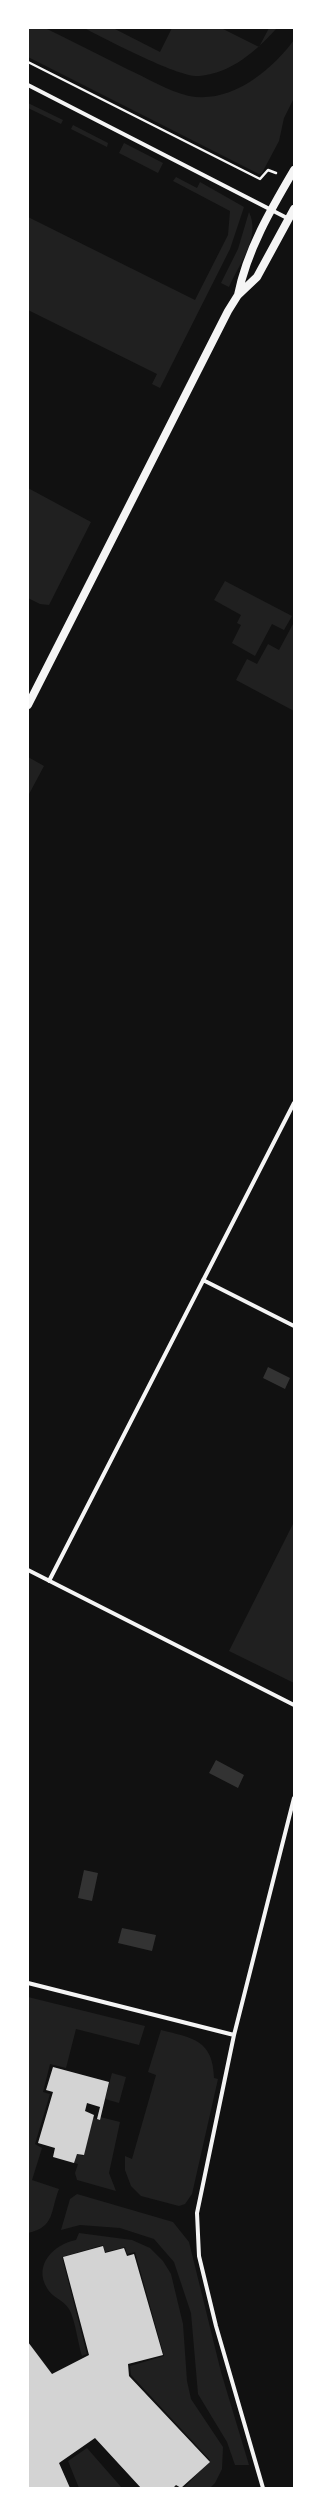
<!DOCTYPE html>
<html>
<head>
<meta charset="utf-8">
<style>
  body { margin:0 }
  #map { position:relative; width:322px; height:2516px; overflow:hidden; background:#111; font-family:"Asap Condensed",sans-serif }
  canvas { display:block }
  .frame { position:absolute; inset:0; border:29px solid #fff; pointer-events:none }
</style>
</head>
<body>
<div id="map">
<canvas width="322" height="2516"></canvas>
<div class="frame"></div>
</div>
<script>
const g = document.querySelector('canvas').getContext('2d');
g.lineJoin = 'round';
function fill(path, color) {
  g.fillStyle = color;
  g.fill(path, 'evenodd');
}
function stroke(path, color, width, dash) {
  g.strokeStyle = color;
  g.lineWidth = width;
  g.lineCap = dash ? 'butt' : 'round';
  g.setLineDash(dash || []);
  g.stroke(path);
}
const green = new Path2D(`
  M 28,28 L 45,28 C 73,42 100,55 127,69 C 147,78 168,91 189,96 C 231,104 271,71 294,40 L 294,98 L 284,118 L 279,141 L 262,173 L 259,174 L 28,57 Z
  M 84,28 L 113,28 L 160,52 L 172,28 L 221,28 L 259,47 L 269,28 L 277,28 C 256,51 232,73 199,76 C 179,78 106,39 84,28 Z
  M 28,103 L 63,120 L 61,124 L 28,108 Z
  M 73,125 L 108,143 L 107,147 L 71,129 Z
  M 124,143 L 163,163 L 158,173 L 119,153 Z
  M 176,177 L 197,188 L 200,182 L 244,207 L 230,249 L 160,388 L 152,384 L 157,374 L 28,310 L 28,217 L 195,300 L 228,235 L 230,211 L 173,181 Z
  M 249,212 C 261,237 239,264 229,287 L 221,283 L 238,249 Z
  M 28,488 L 91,522 L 49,605 L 40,604 L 28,598 Z
  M 225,581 L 292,616 L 284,630 L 272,624 L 255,656 L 232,643 L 241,625 L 237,623 L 241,615 L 214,600 Z
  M 293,624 L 294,625 L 294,711 L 236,680 L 247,659 L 257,664 L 268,644 L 279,650 Z
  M 28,757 L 44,766 L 28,796 Z
  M 294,1522 L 294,1683 L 229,1651 Z
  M 28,1997 L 145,2026 L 139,2045 L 76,2029 L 66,2068 L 50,2064 L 43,2092 L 50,2094 L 35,2144 L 42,2148 L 32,2180 L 59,2189 C 50,2212 55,2227 28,2233 Z
  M 161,2030 C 193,2038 213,2040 214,2078 L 218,2079 L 192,2194 L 185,2204 L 179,2206 L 141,2196 L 131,2186 L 125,2170 L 125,2156 L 132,2159 L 156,2075 L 148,2072 Z
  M 112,2073 L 126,2077 L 119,2103 L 105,2099 Z
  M 100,2117 L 120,2122 L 109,2173 L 116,2191 L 77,2180 L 75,2173 L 78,2164 L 74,2163 L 77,2154 L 83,2156 L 93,2118 L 100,2120 Z
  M 77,2194 L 173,2222 L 189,2242 L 221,2372 L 249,2465 L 235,2465 L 227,2442 L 198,2394 L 191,2313 L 174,2262 L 154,2239 L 120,2228 L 80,2225 L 61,2230 L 70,2199 Z
  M 79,2233 L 132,2240 L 150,2248 L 163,2261 L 171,2274 L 183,2324 L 187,2381 L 191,2399 L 223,2447 L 222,2469 L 215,2483 L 210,2488 L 184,2488 L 210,2460 L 131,2375 L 130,2366 L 164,2356 L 135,2252 L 127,2254 L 125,2247 L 105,2252 L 103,2245 L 62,2257 L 87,2354 L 82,2356 C 78,2343 75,2319 69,2309 C 64,2300 51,2297 47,2288 C 33,2265 54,2244 76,2240 Z
  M 87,2448 L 122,2488 L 79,2488 L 68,2461 Z`);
const water = new Path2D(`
  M 268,1367 L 290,1378 L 285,1389 L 263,1378 Z
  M 216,1760 L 244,1775 L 238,1788 L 209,1773 Z
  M 84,1870 L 98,1873 L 92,1901 L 78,1898 Z
  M 122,1928 L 156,1935 L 152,1951 L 118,1943 Z`);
const building = new Path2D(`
  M 53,2067 L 109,2082 L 100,2120 L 97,2119 L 100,2107 L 87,2103 L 85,2111 L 94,2115 L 84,2155 L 77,2154 L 74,2163 L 53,2157 L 55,2148 L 38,2143 L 53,2092 L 46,2090 Z
  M 103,2246 L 105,2253 L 124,2248 L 127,2256 L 134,2254 L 163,2355 L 128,2364 L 129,2376 L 210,2462 L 181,2488 L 176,2485 L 173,2488 L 141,2488 L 95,2438 L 59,2463 L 70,2488 L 28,2488 L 28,2342 L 52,2374 L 89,2355 L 63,2257 Z`);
const path = new Path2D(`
  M 28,62 L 260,179 L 268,170 L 276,173`);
const minor = new Path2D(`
  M 28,85 L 289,219
  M 203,1280 L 294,1326
  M 28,1570 L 294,1705
  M 49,1581 L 294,1103
  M 28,1983 L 234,2035
  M 263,2488 L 216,2326 L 199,2256 L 197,2213 L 234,2035 L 294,1798`);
const secondary = new Path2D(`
  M 238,295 C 247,250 271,209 294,170
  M 28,705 L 228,311 L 238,295 L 257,277 L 294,209`);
fill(green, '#202020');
fill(water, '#333');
fill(building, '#d3d3d3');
stroke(path, '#f5f5f5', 2.5);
stroke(minor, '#f5f5f5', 4);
stroke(secondary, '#f5f5f5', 8);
</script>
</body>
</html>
